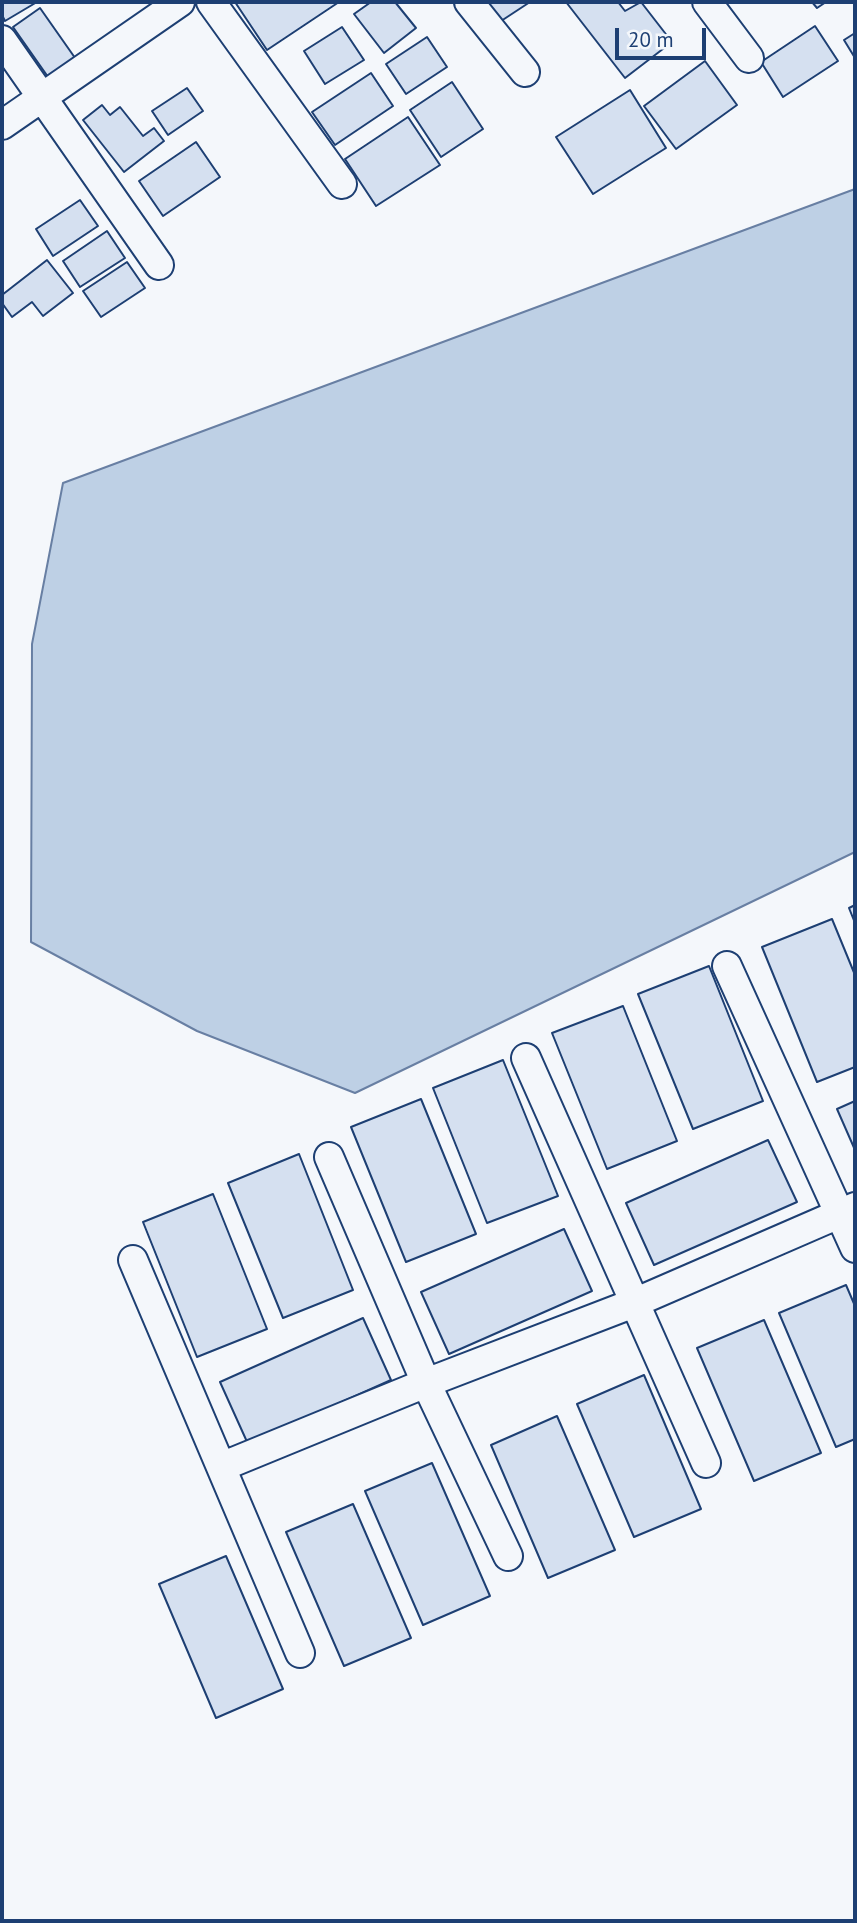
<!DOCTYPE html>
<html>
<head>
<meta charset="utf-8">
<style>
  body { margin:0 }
  #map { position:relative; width:857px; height:1923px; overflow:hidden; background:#f4f7fb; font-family:"PT Sans",sans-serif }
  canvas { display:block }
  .frame { position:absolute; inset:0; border:4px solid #1d3f73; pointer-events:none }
  .scale { position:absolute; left:615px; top:28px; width:91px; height:32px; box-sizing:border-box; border:4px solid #1d3f73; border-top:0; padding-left:9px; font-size:21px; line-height:24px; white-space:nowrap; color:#1d3f73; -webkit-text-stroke:5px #f4f7fb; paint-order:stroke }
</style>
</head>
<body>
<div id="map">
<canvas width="857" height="1923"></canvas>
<div class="frame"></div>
<div class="scale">20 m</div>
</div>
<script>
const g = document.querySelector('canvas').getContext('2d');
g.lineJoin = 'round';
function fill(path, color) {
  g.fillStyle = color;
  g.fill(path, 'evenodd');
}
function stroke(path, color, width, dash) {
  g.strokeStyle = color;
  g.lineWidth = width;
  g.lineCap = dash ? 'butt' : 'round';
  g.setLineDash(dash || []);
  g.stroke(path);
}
const water = new Path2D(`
  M 855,189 L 855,852 L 355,1093 L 197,1031 L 31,942 L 32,644 L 63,483 Z`);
const building = new Path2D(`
  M 2,2 L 37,2 L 5,21 L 2,15 Z
  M 235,2 L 339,2 L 267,50 Z
  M 371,2 L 395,2 L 416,28 L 384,53 L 354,14 Z
  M 480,2 L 530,2 L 495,25 Z
  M 566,2 L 618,2 L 625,11 L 641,2 L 672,42 L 625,78 Z
  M 812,2 L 826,2 L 817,8 Z
  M 40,8 L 80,65 L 53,84 L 13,27 Z
  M 815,26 L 838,61 L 783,97 L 761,62 Z
  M 342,27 L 364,60 L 325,84 L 304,51 Z
  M 855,33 L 855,58 L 844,40 Z
  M 427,37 L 447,67 L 406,94 L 386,64 Z
  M 705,61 L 737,105 L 676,149 L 644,106 Z
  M 371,73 L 393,106 L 335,145 L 312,112 Z
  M 452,82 L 483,129 L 441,157 L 410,110 Z
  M 187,88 L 203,111 L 168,135 L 152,111 Z
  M 630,90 L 666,148 L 593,194 L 556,137 Z
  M 102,105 L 110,115 L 120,107 L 143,136 L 154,128 L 164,141 L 124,172 L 83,120 Z
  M 408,117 L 440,165 L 376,206 L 345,159 Z
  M 196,142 L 220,177 L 163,216 L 139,181 Z
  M 80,200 L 98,226 L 53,256 L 36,229 Z
  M 107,231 L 125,258 L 80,287 L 63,261 Z
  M 47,260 L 73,293 L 43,316 L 32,302 L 12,317 L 2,303 L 2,295 Z
  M 127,262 L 145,288 L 101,317 L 83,291 Z
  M 855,905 L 855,923 L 849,908 Z
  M 832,919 L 855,975 L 855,1067 L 817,1082 L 762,947 Z
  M 709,966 L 763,1101 L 693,1129 L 638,994 Z
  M 623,1006 L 677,1141 L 607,1169 L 552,1033 Z
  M 503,1060 L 558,1196 L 487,1223 L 433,1088 Z
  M 421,1099 L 476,1234 L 406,1262 L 351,1127 Z
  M 855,1101 L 855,1150 L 837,1109 Z
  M 768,1140 L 797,1202 L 654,1265 L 626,1203 Z
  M 299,1154 L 353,1290 L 283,1318 L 228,1183 Z
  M 213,1194 L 267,1329 L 197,1357 L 143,1222 Z
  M 564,1229 L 592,1291 L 449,1354 L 421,1292 Z
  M 846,1285 L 855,1306 L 855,1439 L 836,1447 L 779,1313 Z
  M 363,1318 L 391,1380 L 248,1444 L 220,1382 Z
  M 764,1320 L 821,1453 L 754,1481 L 697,1348 Z
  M 644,1375 L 701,1509 L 634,1537 L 577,1404 Z
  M 557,1416 L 615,1550 L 548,1578 L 491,1445 Z
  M 432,1463 L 490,1596 L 423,1625 L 365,1491 Z
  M 353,1504 L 411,1638 L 344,1666 L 286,1532 Z
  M 226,1556 L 283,1689 L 216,1718 L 159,1584 Z`);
const street = new Path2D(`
  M 211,2 L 342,184
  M 469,2 L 525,72
  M 707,2 L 749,58
  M 2,40 L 159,265
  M 2,125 L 180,2
  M 727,966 L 855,1248
  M 526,1058 L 706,1463
  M 329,1157 L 426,1383 L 508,1556
  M 133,1260 L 300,1653
  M 221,1467 L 426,1383 L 634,1303 L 855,1207`);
fill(water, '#bed0e5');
stroke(water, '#687fa3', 2);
fill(building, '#d5e0f0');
stroke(building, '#1d3f73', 2);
stroke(street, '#1d3f73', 32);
stroke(street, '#f4f7fb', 28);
</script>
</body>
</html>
